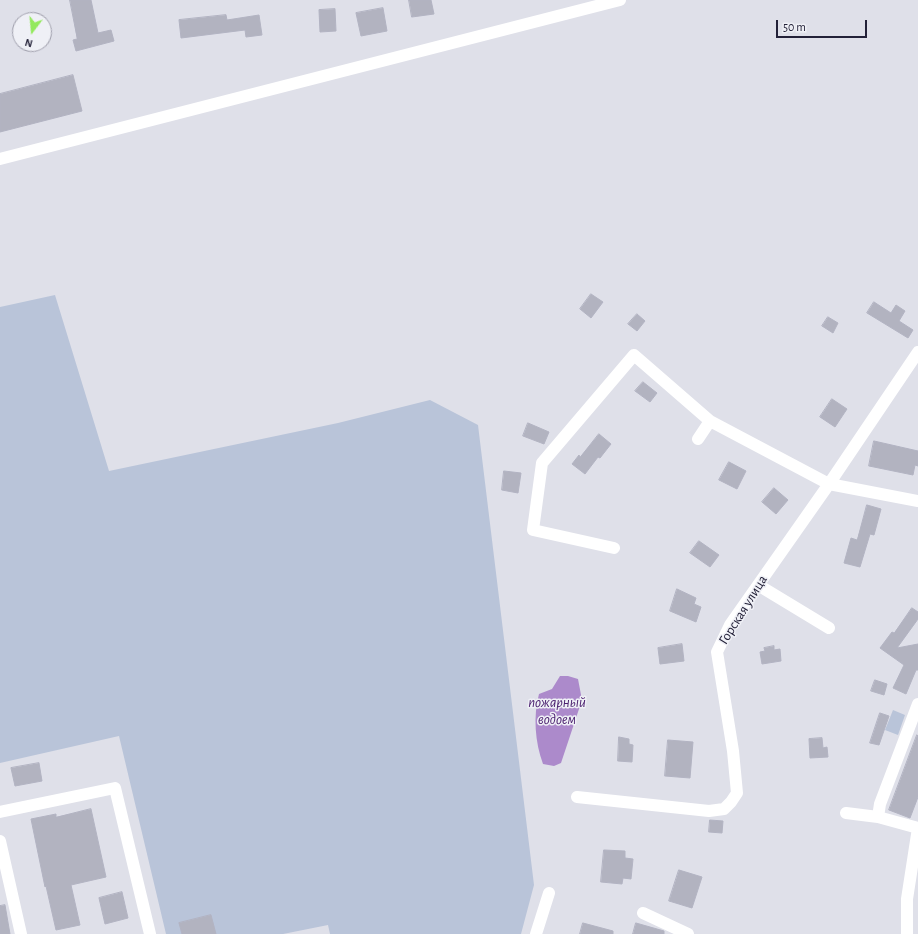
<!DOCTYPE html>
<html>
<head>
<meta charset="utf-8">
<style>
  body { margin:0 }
  #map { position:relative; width:918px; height:934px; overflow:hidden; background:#dfe0e9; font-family:"Alegreya Sans",sans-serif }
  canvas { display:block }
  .north { position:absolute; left:12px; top:12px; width:40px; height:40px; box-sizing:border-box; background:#eff0f6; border:1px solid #9d9daa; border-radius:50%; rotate:196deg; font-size:11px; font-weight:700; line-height:16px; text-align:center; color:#232138 }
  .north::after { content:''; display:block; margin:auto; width:14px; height:18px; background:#93e95d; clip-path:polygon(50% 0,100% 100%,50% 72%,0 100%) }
  .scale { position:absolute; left:776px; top:20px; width:91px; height:18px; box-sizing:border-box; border:2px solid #232138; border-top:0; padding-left:5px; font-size:12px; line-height:14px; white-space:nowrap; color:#232138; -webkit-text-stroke:3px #eff0f6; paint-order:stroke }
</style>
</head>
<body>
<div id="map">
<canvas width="918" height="934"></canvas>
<div class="north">N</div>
<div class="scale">50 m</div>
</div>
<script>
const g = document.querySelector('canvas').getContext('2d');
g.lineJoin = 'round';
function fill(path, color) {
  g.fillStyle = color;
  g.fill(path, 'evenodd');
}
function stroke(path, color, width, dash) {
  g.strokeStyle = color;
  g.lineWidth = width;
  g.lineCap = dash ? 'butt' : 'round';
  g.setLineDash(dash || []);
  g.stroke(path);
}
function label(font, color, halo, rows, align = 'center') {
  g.font = font + ' "Alegreya Sans",sans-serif';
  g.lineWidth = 3;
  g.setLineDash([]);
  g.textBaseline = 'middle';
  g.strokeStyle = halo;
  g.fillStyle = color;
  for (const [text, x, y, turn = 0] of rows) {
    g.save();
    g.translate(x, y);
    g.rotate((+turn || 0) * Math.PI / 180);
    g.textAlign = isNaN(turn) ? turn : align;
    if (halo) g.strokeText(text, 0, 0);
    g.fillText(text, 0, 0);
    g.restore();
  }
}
const green = new Path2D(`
  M 55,295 L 109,471 L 338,423 L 430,400 L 478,425 L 534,885 L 521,934 L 330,934 L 328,925 L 283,934 L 166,934 L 119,736 L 0,763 L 0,307 Z
  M 893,710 L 905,715 L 898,735 L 885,730 Z`);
const water = new Path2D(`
  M 560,676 L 568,676 L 578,679 L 582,700 L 561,763 L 554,766 L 543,764 C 535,742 533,716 539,694 L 552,689 Z`);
const building = new Path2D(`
  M 70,0 L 91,0 L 98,33 L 111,30 L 114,41 L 76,51 L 73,40 L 77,39 Z
  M 409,0 L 431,0 L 434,14 L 412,17 Z
  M 383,8 L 387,31 L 361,36 L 356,13 Z
  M 335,9 L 336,31 L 320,32 L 319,10 Z
  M 226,15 L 227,20 L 259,15 L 262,35 L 246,37 L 245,30 L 181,38 L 179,20 Z
  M 73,75 L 82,111 L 0,132 L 0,94 Z
  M 591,294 L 603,302 L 591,318 L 580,309 Z
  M 874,302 L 891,313 L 896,305 L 905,311 L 899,321 L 913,330 L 908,338 L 867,313 Z
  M 637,314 L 645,321 L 637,331 L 628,324 Z
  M 828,317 L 838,323 L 833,333 L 822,326 Z
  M 643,382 L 657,393 L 650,402 L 635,391 Z
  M 832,399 L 847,409 L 835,427 L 820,417 Z
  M 528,423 L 549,432 L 544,444 L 523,436 Z
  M 599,434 L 611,444 L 600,458 L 598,457 L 585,474 L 572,464 L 579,455 L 580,457 Z
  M 874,441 L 918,451 L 918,466 L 915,465 L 913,475 L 869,466 Z
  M 729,462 L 746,471 L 737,489 L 719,480 Z
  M 504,471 L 521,473 L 518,493 L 502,490 Z
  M 774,488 L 788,500 L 776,514 L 762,502 Z
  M 867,505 L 881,509 L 874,535 L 870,534 L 860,567 L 844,563 L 851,538 L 857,540 Z
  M 699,541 L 719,555 L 710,567 L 690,553 Z
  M 677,589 L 696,598 L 694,604 L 701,607 L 696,622 L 670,611 Z
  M 912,608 L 918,612 L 918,619 L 897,648 L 918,644 L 918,670 L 916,670 L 906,694 L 893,688 L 904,665 L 880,648 L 892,632 L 894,633 Z
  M 682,644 L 684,661 L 660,664 L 658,648 Z
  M 774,646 L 774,650 L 780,649 L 781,661 L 762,664 L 760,652 L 765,651 L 764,648 Z
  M 875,680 L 887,684 L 884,695 L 871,691 Z
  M 880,713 L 889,716 L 879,745 L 870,743 Z
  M 917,735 L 918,736 L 918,797 L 910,818 L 889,810 Z
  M 619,737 L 629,739 L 629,744 L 633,745 L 632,762 L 618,761 Z
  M 822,738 L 823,748 L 827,747 L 828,757 L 810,758 L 809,739 Z
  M 668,740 L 693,742 L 690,778 L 665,776 Z
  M 39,763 L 42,781 L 15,786 L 11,768 Z
  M 91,809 L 106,877 L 71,885 L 80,925 L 56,930 L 46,886 L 45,887 L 31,819 L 56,814 L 56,817 Z
  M 710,820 L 723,821 L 722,833 L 709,832 Z
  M 604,850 L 625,851 L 625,858 L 633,859 L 631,879 L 623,878 L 622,884 L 601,882 Z
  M 679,870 L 702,877 L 692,908 L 669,901 Z
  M 122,892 L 128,918 L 105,924 L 99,898 Z
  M 5,905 L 10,934 L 0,934 L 0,906 Z
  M 211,915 L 216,934 L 182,934 L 179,923 Z
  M 583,923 L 613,931 L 613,934 L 580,934 Z
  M 636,923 L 664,931 L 664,934 L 633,934 Z`);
const minor = new Path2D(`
  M 0,159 L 620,0
  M 698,439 L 710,421
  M 614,548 L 533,530 L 542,463 L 634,355 L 710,421 L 829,484 L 918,501
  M 758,585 L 829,628
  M 577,797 L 709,811 L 724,809 L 731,802 L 737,793 L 733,751 L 717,652 L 730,625 L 829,484 L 918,352
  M 0,812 L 115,788 L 150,934
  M 846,813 L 878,817 L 918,828
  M 878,817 L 880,804 L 918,704
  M 0,841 L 21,934
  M 643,913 L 688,934
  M 536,934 L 549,893
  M 907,934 L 907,899 L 918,828`);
const streetNames = [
  ["Горская улица",743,610,-58]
];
const waterNames = [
  ["пожарный",557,702],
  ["водоем",557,719]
];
fill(green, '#b9c4d9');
fill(water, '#ac8acb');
fill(building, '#b2b3c0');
stroke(building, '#b2b3c2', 1);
stroke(minor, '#fff', 12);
label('14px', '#232138', '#eff0f6', streetNames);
label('italic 15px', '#4b206f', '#eff0f6', waterNames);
</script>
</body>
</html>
